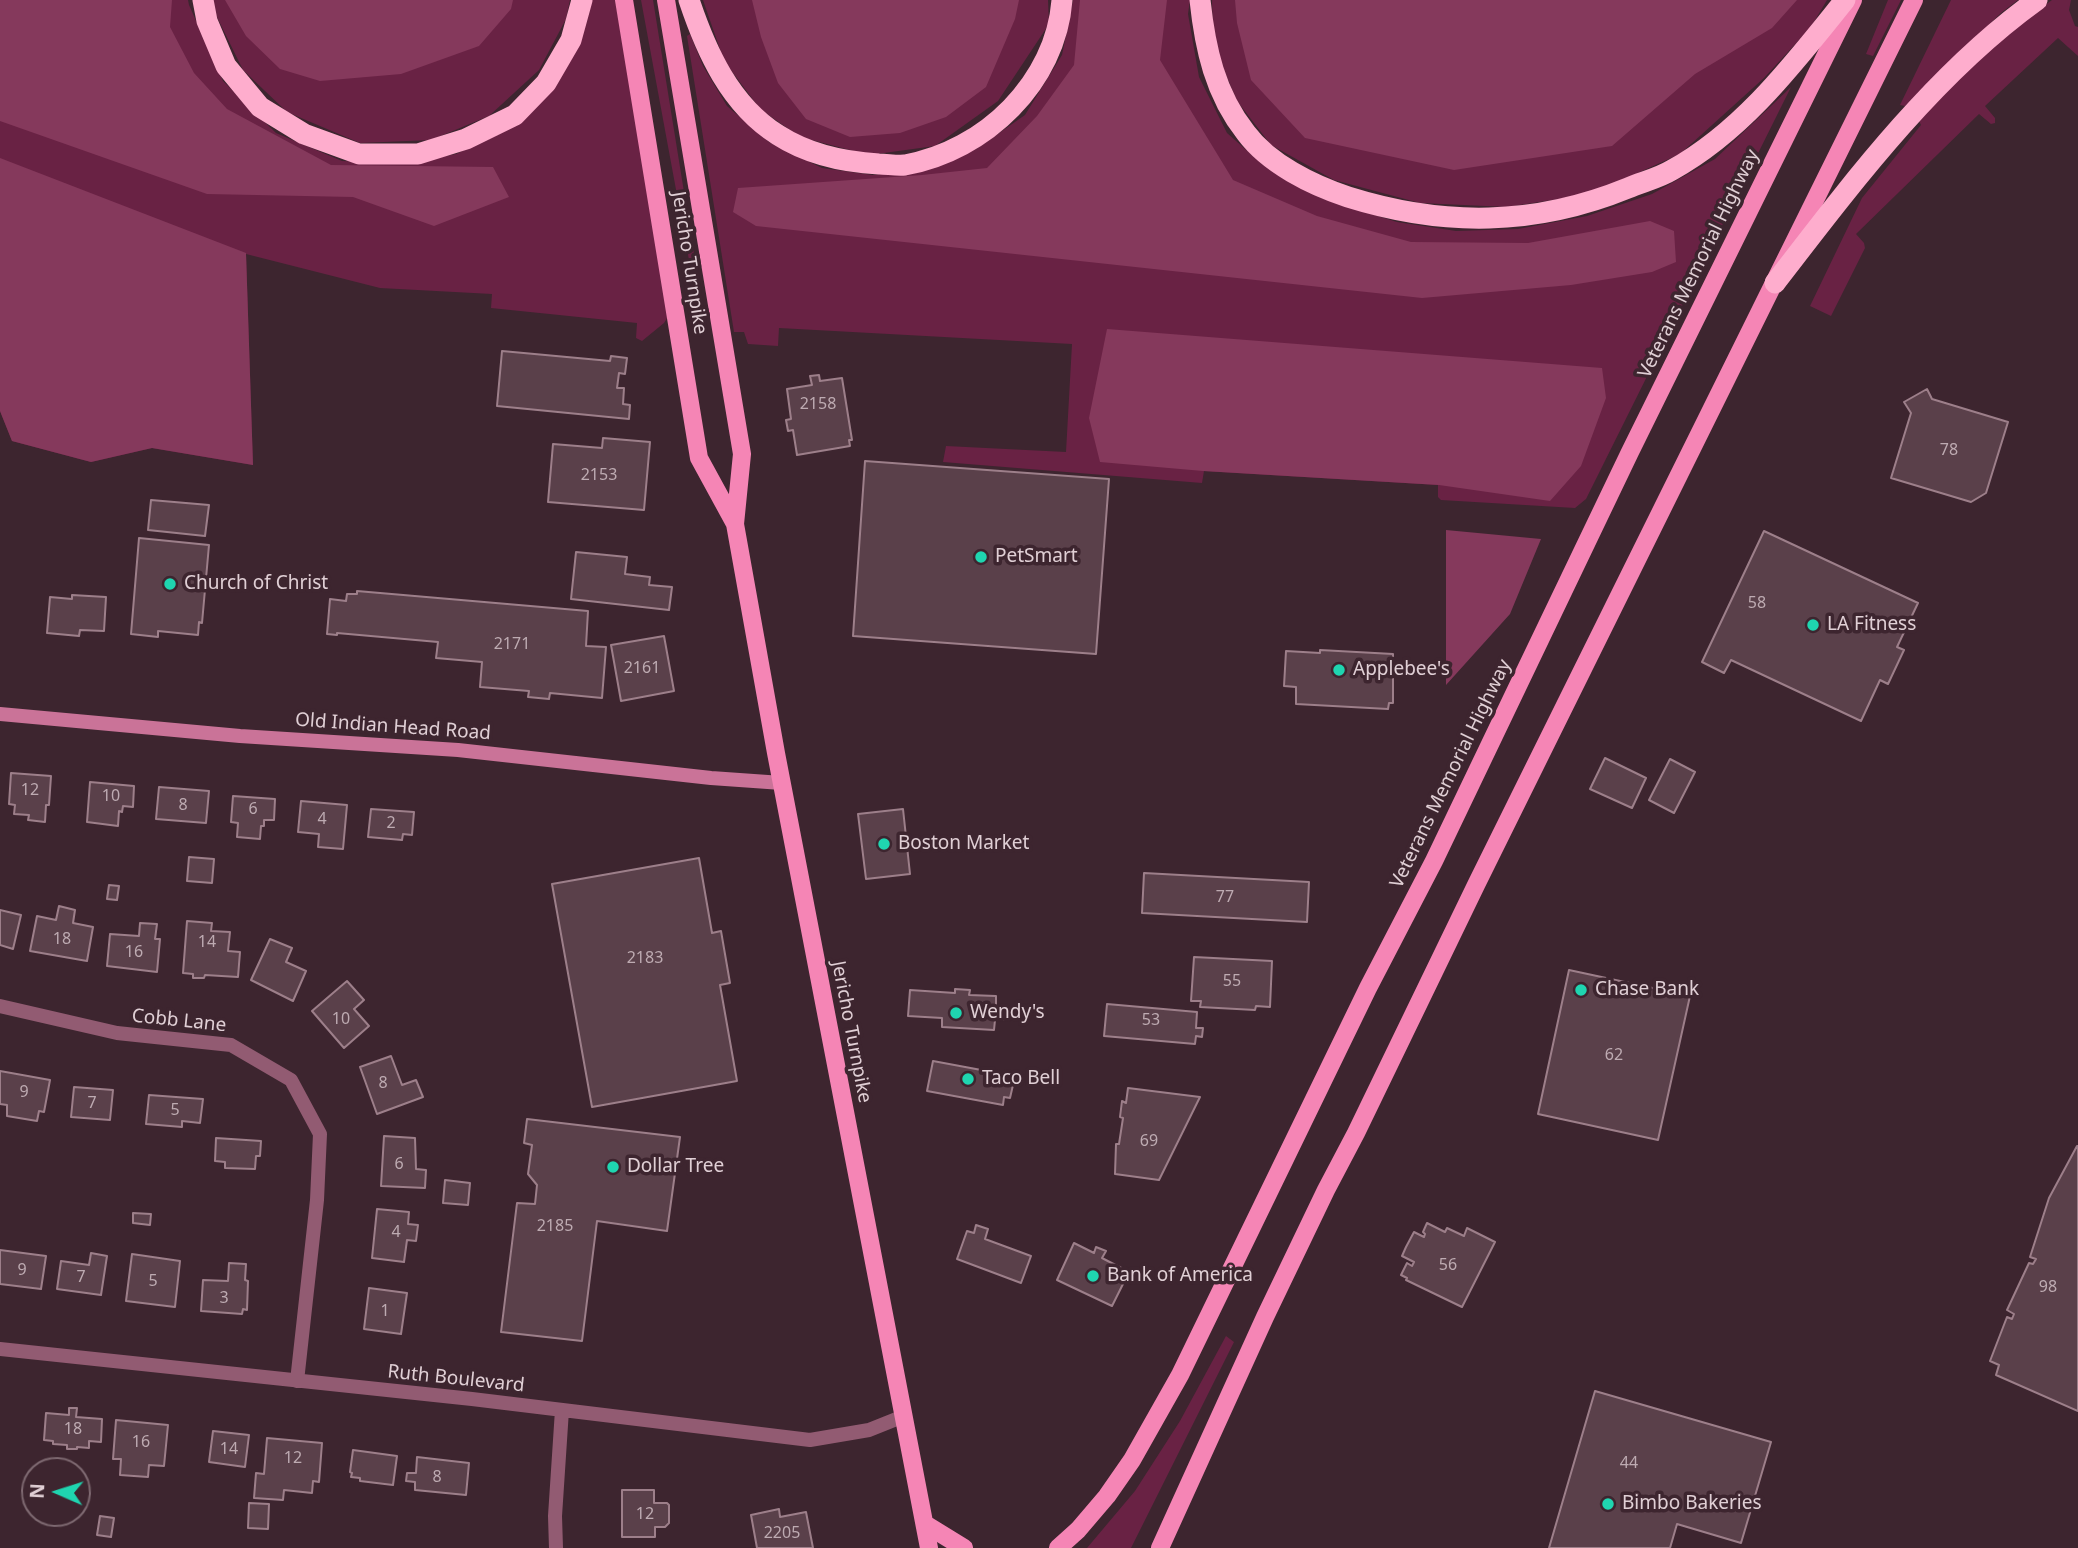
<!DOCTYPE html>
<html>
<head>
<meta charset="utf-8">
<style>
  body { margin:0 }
  #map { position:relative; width:2078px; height:1548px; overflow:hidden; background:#3d252f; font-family:"Noto Sans",sans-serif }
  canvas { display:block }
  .north { position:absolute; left:21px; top:1457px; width:70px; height:70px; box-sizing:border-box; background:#3d252f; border:2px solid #7e6971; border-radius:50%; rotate:273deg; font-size:19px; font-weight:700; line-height:28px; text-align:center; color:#e0cfd5 }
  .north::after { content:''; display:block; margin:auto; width:24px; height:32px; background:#1fd5b0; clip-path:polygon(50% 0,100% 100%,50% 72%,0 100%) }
</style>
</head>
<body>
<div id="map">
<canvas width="2078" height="1548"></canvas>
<div class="north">N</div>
</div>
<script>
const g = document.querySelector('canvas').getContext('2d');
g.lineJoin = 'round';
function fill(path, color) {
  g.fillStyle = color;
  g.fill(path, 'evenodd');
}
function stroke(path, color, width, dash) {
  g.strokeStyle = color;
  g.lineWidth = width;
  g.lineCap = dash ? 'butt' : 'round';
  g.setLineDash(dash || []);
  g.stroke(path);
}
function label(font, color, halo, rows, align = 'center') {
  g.font = font + ' "Noto Sans",sans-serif';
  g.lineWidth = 7;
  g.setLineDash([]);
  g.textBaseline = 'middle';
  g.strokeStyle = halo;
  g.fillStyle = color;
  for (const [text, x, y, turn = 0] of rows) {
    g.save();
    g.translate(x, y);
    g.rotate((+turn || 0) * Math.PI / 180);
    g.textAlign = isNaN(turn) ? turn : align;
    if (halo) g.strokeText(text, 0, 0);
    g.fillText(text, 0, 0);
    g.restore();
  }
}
const green = new Path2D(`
  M 0,0 L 188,0 L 189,5 L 223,81 L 276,133 L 342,161 L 407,163 L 456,154 L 501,133 L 591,0 L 615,0 L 671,312 L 664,323 L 642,341 L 636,338 L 637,323 L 491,308 L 492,294 L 380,288 L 246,254 L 253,465 L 152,448 L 91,462 L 12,441 L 0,411 Z
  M 211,0 L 570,0 L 566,19 L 539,70 L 489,116 L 431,140 L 360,143 L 287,112 L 243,70 L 211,5 Z
  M 641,0 L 653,0 L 695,260 L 689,260 Z
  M 703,0 L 1048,0 L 1049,24 L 998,101 L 935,146 L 869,155 L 800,137 L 760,109 L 724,61 Z
  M 1073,0 L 1190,0 L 1188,14 L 1199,77 L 1227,133 L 1261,163 L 1321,198 L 1397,222 L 1456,231 L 1518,229 L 1587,216 L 1652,194 L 1715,159 L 1791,87 L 1586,499 L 1575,508 L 1441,500 L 1438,497 L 1438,485 L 1204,471 L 1202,483 L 943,462 L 946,446 L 1066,452 L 1072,344 L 779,328 L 778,346 L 748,344 L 744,332 L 734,332 L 687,36 L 690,34 L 703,66 L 727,106 L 769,142 L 822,168 L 873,175 L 917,170 L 976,149 L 1025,115 L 1062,55 Z
  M 1212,0 L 1827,0 L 1811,27 L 1764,78 L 1680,154 L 1591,194 L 1507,207 L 1420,203 L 1334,180 L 1271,145 L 1237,101 L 1213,44 Z
  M 1888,0 L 1901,0 L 1873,56 L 1866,54 Z
  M 1951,0 L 2018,0 L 2001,13 L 1905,106 L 1900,105 Z
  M 2052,0 L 2071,0 L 2069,10 L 2075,26 L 2078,27 L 2078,56 L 2058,38 L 1985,106 L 1995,118 L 1995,123 L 1991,124 L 1979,114 L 1856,234 L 1864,243 L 1865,248 L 1831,316 L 1810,306 L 1862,198 L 1921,125 L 1919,121 C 1959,75 2003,35 2052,0 Z
  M 1226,1336 L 1234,1342 L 1131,1548 L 1087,1548 L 1135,1491 L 1180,1421 Z`);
const forest = new Path2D(`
  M 0,0 L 172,0 L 170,27 L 194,73 L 227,109 L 331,165 L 493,167 L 509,197 L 434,226 L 353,197 L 207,194 L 0,121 Z
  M 225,0 L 513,0 L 511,9 L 479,46 L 401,74 L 320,81 L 280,69 L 246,36 Z
  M 752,0 L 1019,0 L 1015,19 L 986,87 L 946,117 L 900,133 L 850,137 L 806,119 L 778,83 L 761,37 Z
  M 1080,0 L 1167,0 L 1160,60 L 1233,180 L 1317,216 L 1411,242 L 1528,243 L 1650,221 L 1674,231 L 1676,262 L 1652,272 L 1571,285 L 1422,298 L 756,226 L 733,212 L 738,188 L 922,175 L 987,168 L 1037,116 L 1074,65 Z
  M 1235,0 L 1797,0 L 1772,28 L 1695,74 L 1612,146 L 1454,170 L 1305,138 L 1251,80 L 1237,23 Z
  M 0,158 L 246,253 L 253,465 L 152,448 L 91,462 L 12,441 L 0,411 Z
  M 1107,329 L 1602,368 L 1606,398 L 1581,466 L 1550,501 L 1439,485 L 1203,471 L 1100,462 L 1089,418 Z
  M 1446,530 L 1541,539 L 1510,614 L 1446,685 Z`);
const building = new Path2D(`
  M 502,351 L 610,361 L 611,356 L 627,358 L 625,374 L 619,373 L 617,388 L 624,388 L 623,404 L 630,405 L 629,419 L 497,406 Z
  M 819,375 L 820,381 L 842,378 L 852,440 L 849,440 L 850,446 L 797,455 L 793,430 L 788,431 L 786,420 L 791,419 L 787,389 L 812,385 L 810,376 Z
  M 1927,389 L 1932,399 L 2008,422 L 1986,493 L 1971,502 L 1891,478 L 1911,413 L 1904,402 Z
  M 603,438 L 650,442 L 644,510 L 548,502 L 553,444 L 602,448 Z
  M 865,461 L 1109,479 L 1096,654 L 853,636 Z
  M 151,500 L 209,505 L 205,536 L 148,530 Z
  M 1764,531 L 1918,603 L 1897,647 L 1904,650 L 1888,684 L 1880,680 L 1861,721 L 1731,660 L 1724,673 L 1702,662 Z
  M 139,538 L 209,545 L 202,623 L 199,622 L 198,635 L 158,631 L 158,637 L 131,634 Z
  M 576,552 L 627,557 L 625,574 L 650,577 L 649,585 L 672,587 L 669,610 L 571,599 Z
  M 357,591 L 588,611 L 586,646 L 606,647 L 602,698 L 550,693 L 549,699 L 528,697 L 529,691 L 480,687 L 482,662 L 436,658 L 438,642 L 337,633 L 337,635 L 327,634 L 330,599 L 346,601 L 347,594 L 357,594 Z
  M 72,595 L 106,597 L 104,631 L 80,630 L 79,636 L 47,633 L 50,597 L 72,599 Z
  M 664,636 L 674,691 L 621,701 L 611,645 Z
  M 1320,650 L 1393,654 L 1393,703 L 1389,703 L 1388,709 L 1296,704 L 1296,687 L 1284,686 L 1286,651 L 1320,653 Z
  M 1605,758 L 1646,778 L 1632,808 L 1590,789 Z
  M 1670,759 L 1695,772 L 1674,813 L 1649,800 Z
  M 11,773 L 51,776 L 49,805 L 46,805 L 45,822 L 28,820 L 29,815 L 14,814 L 15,805 L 9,804 Z
  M 90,782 L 134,786 L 133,807 L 123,806 L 122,812 L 119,811 L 118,826 L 87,822 Z
  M 159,787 L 209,791 L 206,823 L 156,819 Z
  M 233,796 L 275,799 L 274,820 L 264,820 L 264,826 L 261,826 L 260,839 L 237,837 L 238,823 L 231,822 Z
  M 301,801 L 347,805 L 343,849 L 318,847 L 319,834 L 298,832 Z
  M 371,809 L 414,812 L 412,835 L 403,834 L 402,840 L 368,837 Z
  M 903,809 L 910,874 L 866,879 L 858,814 Z
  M 189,857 L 214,859 L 212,883 L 187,881 Z
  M 699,858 L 712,933 L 721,931 L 730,983 L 720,985 L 737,1081 L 592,1107 L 552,884 Z
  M 1144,873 L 1309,882 L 1307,922 L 1142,913 Z
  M 109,885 L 119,886 L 117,900 L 107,899 Z
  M 59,906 L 75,910 L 73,923 L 93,927 L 87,961 L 30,951 L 37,916 L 56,920 Z
  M 0,910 L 21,915 L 13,949 L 0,945 Z
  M 187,921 L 212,923 L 211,931 L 230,932 L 228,951 L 240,952 L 238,977 L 205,975 L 204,978 L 193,978 L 193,974 L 183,973 Z
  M 140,923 L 157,924 L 155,939 L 160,939 L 157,972 L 107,966 L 110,934 L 139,936 Z
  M 270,939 L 292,948 L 286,962 L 306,971 L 293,1001 L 251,980 Z
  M 1194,957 L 1272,961 L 1270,1007 L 1256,1006 L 1255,1010 L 1200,1007 L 1201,1001 L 1191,1001 Z
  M 1569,970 L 1690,996 L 1658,1140 L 1538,1114 Z
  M 347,981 L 364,1000 L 354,1009 L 369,1026 L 344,1048 L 312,1011 Z
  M 955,989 L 970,990 L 969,995 L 996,996 L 996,1008 L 1005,1009 L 1004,1020 L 995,1020 L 994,1030 L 942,1027 L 942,1018 L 908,1016 L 910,990 L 955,993 Z
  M 1107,1004 L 1197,1012 L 1196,1028 L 1203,1028 L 1202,1037 L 1196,1036 L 1195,1044 L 1104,1036 Z
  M 391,1056 L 402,1085 L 416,1080 L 423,1097 L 377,1114 L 360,1067 Z
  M 933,1061 L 1008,1075 L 1006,1083 L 1013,1085 L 1010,1098 L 1004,1097 L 1003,1105 L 927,1091 Z
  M 0,1071 L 50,1080 L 44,1112 L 39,1111 L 37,1121 L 7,1116 L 7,1105 L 0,1104 Z
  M 74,1087 L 113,1090 L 110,1120 L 71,1117 Z
  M 1128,1088 L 1200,1097 L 1159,1180 L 1115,1174 L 1116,1144 L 1119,1144 L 1123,1118 L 1120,1117 L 1122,1101 L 1126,1103 Z
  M 149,1095 L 203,1099 L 200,1123 L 182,1121 L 182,1127 L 146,1124 Z
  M 527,1119 L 680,1137 L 667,1231 L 597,1221 L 582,1341 L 501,1332 L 517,1203 L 535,1204 L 537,1185 L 528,1174 L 532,1145 L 524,1143 Z
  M 384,1136 L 415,1138 L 416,1169 L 426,1170 L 425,1188 L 381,1186 Z
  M 216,1138 L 261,1141 L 260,1156 L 256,1156 L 255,1169 L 225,1168 L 225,1162 L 215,1161 Z
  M 2077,1146 L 2078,1146 L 2078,1411 L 1996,1375 L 1999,1365 L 1990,1361 L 2007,1317 L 2012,1319 L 2014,1314 L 2007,1310 L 2029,1263 L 2033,1264 L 2036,1259 L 2030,1257 L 2049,1198 Z
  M 445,1180 L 470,1183 L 468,1205 L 443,1203 Z
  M 377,1209 L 409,1212 L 408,1224 L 418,1225 L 416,1241 L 407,1240 L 404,1262 L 372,1258 Z
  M 133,1213 L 151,1214 L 150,1225 L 133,1223 Z
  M 1427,1223 L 1445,1232 L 1447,1228 L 1464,1236 L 1467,1228 L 1495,1242 L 1462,1307 L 1406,1280 L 1407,1278 L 1401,1275 L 1407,1263 L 1412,1266 L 1414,1262 L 1402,1256 L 1406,1247 L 1414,1232 L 1424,1237 L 1425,1234 L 1423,1232 Z
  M 976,1225 L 988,1229 L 985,1239 L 1031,1256 L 1021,1283 L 957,1259 L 967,1231 L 974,1233 Z
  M 1074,1243 L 1094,1253 L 1096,1247 L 1106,1251 L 1102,1258 L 1129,1272 L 1112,1306 L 1057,1280 Z
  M 0,1250 L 46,1256 L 41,1289 L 0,1284 Z
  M 91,1253 L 107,1256 L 101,1295 L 57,1289 L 61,1261 L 89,1265 Z
  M 132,1254 L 180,1261 L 175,1307 L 126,1301 Z
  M 229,1263 L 246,1264 L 245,1280 L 248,1281 L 247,1310 L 243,1309 L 242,1314 L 201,1311 L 203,1280 L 228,1281 Z
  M 369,1288 L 407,1293 L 401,1334 L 364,1329 Z
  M 1595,1391 L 1771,1442 L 1741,1543 L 1677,1524 L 1670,1548 L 1549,1548 Z
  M 69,1408 L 77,1408 L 76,1417 L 102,1419 L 101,1442 L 89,1441 L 89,1448 L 77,1447 L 77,1449 L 67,1449 L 67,1445 L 53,1444 L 53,1441 L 44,1440 L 46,1413 L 69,1415 Z
  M 116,1420 L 168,1425 L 164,1466 L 149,1465 L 148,1477 L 120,1475 L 121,1459 L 113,1459 Z
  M 213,1431 L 249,1435 L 245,1467 L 209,1462 Z
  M 267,1438 L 322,1443 L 319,1482 L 313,1481 L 312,1493 L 284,1490 L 283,1500 L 254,1498 L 256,1473 L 264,1474 Z
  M 353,1450 L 397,1456 L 393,1485 L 360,1481 L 360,1478 L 351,1477 L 352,1473 L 350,1472 Z
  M 417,1457 L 469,1463 L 466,1495 L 415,1490 L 415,1482 L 406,1481 L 407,1473 L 416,1473 Z
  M 622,1490 L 654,1490 L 654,1503 L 667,1503 L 669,1505 L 669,1523 L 665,1527 L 655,1527 L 655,1537 L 622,1537 Z
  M 249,1503 L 269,1504 L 268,1529 L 248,1528 Z
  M 779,1509 L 780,1517 L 806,1512 L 813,1548 L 757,1548 L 751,1515 Z
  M 100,1516 L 114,1518 L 111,1537 L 97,1535 Z`);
const street = new Path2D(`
  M 0,1006 L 117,1033 L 231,1045 L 291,1080 L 320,1134 L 317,1200 L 297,1381
  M 0,1349 L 472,1399 L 810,1440 L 869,1430 L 904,1416
  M 556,1548 L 555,1516 L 562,1410`);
const secondary = new Path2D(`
  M 0,714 L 240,736 L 458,750 L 711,778 L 782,783`);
const primary = new Path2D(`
  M 624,0 L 699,458 L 735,524
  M 666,0 L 742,454 L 735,524 L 776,753 L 929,1548
  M 925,1524 L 964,1548
  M 1058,1548 L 1078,1530 L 1107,1496 L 1132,1460 L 1180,1375 L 1368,988 L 1434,861 L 1630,452 L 1853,0
  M 1160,1548 L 1265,1317 L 1326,1190 L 1356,1133 L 1477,883 L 1914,0`);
const highway = new Path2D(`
  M 203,0 L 207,21 L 226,66 L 260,107 L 304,134 L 359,154 L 418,154 L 466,139 L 515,115 L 546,83 L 571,40 L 582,0
  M 689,0 C 706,51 730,105 778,135 C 809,155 843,162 879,164 C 887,164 897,166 905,165 C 985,151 1056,82 1062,0
  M 1200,0 C 1205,48 1215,94 1246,133 C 1269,164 1312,185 1348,197 C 1444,227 1535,226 1628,188 C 1642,182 1659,178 1672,170 C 1743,131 1795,62 1845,0
  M 1775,283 C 1852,183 1934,74 2037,0`);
const markers = [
  [981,557,7,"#1fd5b0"],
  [170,584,7,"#1fd5b0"],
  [1813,625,7,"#1fd5b0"],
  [1339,670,7,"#1fd5b0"],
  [884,844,7,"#1fd5b0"],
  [1581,990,7,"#1fd5b0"],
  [956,1013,7,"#1fd5b0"],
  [968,1079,7,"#1fd5b0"],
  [613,1167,7,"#1fd5b0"],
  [1093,1276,7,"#1fd5b0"],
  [1608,1504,7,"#1fd5b0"]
];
const numberNames = [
  ["2158",818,404],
  ["78",1949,450],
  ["2153",599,475],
  ["58",1757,603],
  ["2171",512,644],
  ["2161",642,668],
  ["12",30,790],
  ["10",111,796],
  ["8",183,805],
  ["6",253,809],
  ["4",322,819],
  ["2",391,823],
  ["77",1225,897],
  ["18",62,939],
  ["14",207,942],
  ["16",134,952],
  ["2183",645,958],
  ["55",1232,981],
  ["10",341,1019],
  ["53",1151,1020],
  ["62",1614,1055],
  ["8",383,1083],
  ["9",24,1092],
  ["7",92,1103],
  ["5",175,1110],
  ["69",1149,1141],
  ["6",399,1164],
  ["2185",555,1226],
  ["4",396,1232],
  ["56",1448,1265],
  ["9",22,1270],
  ["7",81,1277],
  ["5",153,1281],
  ["98",2048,1287],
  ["3",224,1298],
  ["1",385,1311],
  ["18",73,1429],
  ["16",141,1442],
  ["14",229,1449],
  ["12",293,1458],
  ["44",1629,1463],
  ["8",437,1477],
  ["12",645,1514],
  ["2205",782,1533]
];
const streetNames = [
  ["Jericho Turnpike",689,263,81],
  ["Veterans Memorial Highway",1699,264,-64],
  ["Old Indian Head Road",393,727,4],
  ["Veterans Memorial Highway",1451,774,-64],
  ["Cobb Lane",179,1021,6],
  ["Jericho Turnpike",851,1032,79],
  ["Ruth Boulevard",456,1379,6]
];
const poiNames = [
  ["PetSmart",995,557],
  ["Church of Christ",184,584],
  ["LA Fitness",1827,625],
  ["Applebee's",1353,670],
  ["Boston Market",898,844],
  ["Chase Bank",1595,990],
  ["Wendy's",970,1013],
  ["Taco Bell",982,1079],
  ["Dollar Tree",627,1167],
  ["Bank of America",1107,1276],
  ["Bimbo Bakeries",1622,1504]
];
fill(green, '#692244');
fill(forest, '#85395c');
fill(building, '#5a404a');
stroke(building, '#9d7f8a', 2);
stroke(street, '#925b72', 14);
stroke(secondary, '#ca7398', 14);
stroke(primary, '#f585b5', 18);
stroke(highway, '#feadcd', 21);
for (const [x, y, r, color] of markers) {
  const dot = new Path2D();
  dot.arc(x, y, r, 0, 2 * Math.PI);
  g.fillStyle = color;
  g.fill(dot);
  stroke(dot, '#3d252f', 2.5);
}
label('16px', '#beabb2', null, numberNames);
label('19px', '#e0cfd5', '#3d252f', streetNames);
label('19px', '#e0cfd5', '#3d252f', poiNames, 'left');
</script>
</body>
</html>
